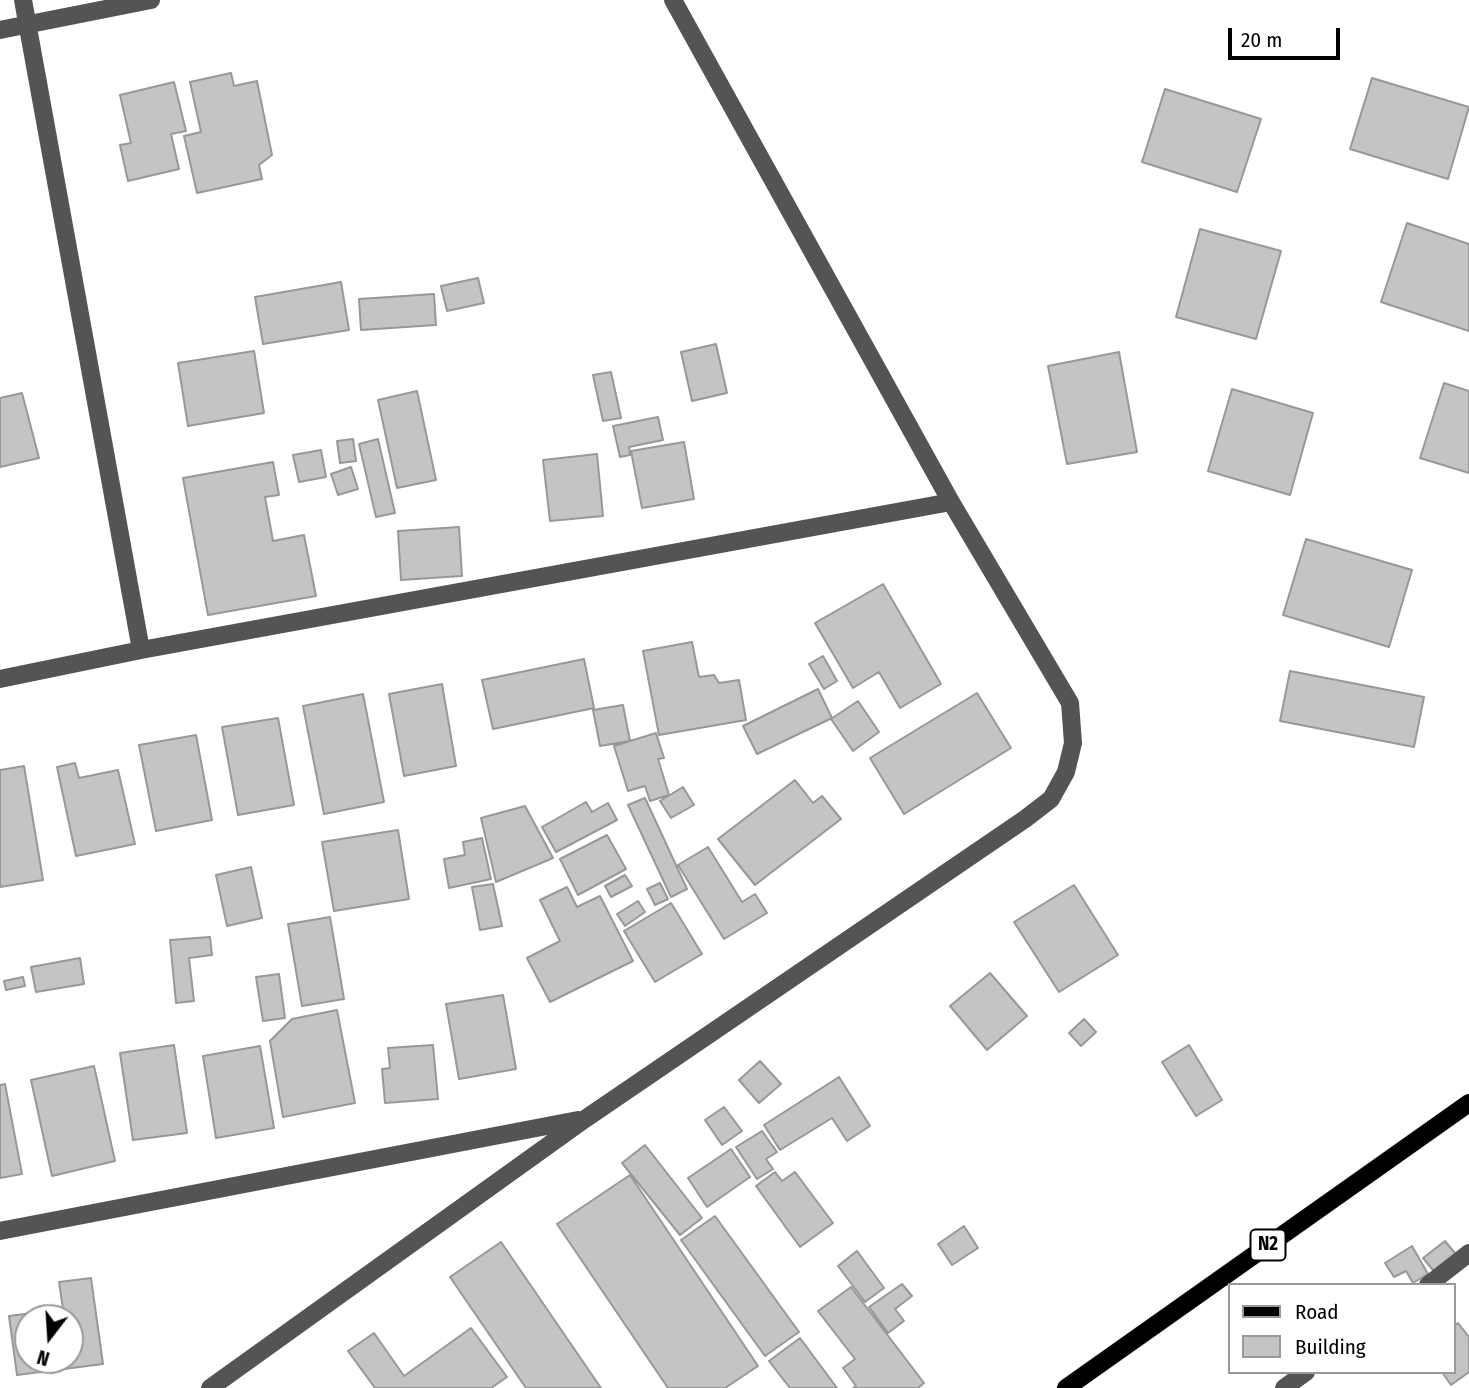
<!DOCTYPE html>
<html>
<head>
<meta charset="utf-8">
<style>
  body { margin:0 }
  #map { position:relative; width:1469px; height:1388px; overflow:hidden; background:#fff; font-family:"Fira Sans Condensed",sans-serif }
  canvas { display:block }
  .legend { position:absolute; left:1228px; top:1283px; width:228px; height:91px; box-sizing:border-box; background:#fff; border:2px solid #999; margin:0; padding:9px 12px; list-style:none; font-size:21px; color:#000 }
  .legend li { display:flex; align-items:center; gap:14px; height:35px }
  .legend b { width:35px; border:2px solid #999 }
  .north { position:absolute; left:14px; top:1304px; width:70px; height:70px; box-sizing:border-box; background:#fff; border:2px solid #999; border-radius:50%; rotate:197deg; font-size:19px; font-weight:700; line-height:28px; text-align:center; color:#000 }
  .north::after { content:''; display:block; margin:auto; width:24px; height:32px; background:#000; clip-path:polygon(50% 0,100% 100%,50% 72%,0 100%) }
  .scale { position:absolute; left:1228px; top:28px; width:112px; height:32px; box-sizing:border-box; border:4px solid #000; border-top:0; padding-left:9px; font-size:21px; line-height:24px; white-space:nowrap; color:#000; -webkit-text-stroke:5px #fff; paint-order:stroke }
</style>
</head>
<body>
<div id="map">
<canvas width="1469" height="1388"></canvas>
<ul class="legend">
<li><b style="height:9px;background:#000"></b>Road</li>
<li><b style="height:19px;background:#c4c4c4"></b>Building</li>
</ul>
<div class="north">N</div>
<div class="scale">20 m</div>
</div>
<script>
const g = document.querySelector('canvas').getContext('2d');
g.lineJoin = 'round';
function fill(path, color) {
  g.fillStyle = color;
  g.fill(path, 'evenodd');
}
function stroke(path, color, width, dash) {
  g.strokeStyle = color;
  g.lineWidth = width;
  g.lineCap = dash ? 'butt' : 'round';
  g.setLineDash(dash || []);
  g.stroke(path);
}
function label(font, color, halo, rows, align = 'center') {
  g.font = font + ' "Fira Sans Condensed",sans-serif';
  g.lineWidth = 5;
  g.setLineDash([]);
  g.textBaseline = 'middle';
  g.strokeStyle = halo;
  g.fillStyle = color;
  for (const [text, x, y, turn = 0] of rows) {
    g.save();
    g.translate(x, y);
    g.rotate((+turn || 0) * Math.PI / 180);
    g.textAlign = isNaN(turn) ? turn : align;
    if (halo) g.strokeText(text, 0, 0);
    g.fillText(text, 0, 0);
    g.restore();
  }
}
const building = new Path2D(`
  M 231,73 L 234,86 L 257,81 L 272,155 L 259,165 L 262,179 L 197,193 L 184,136 L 201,132 L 190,82 Z
  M 1372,78 L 1469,107 L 1448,179 L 1350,149 Z
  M 174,82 L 186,131 L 171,134 L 179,169 L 128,181 L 120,145 L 131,143 L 120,95 Z
  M 1165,89 L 1261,119 L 1237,192 L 1142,162 Z
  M 1407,223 L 1469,244 L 1469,331 L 1381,302 Z
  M 1200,229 L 1281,251 L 1256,339 L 1176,317 Z
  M 478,278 L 484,303 L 447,311 L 441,286 Z
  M 341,282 L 349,330 L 263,344 L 255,297 Z
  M 434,294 L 436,325 L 361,330 L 359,299 Z
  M 716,344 L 727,393 L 692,401 L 681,352 Z
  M 254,351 L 264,413 L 188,426 L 178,363 Z
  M 1119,352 L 1137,452 L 1067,464 L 1048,366 Z
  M 611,372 L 621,418 L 603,421 L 593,375 Z
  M 1444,383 L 1469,391 L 1469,473 L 1420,458 Z
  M 1232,389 L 1313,413 L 1290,495 L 1208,471 Z
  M 417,391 L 436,480 L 397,488 L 378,400 Z
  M 22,393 L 39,458 L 0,467 L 0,398 Z
  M 658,417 L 663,440 L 629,447 L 630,455 L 620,457 L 613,426 Z
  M 353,439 L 356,461 L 340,463 L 337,441 Z
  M 378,439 L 395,513 L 376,517 L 359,444 Z
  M 684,442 L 694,499 L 642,508 L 631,451 Z
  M 321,450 L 326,477 L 299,482 L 293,455 Z
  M 597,454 L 603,516 L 550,521 L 543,460 Z
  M 273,462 L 279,495 L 265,497 L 273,541 L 304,535 L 316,596 L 208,615 L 183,478 Z
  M 351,467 L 358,489 L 338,495 L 331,474 Z
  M 459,527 L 462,576 L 401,580 L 398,531 Z
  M 1306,539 L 1412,570 L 1389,647 L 1283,615 Z
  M 883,584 L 941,684 L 900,708 L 879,672 L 853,688 L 815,623 Z
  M 692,642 L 699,677 L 714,675 L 719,683 L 739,680 L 746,720 L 659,735 L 643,651 Z
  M 823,656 L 837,681 L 824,689 L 809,664 Z
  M 584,659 L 594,708 L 493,729 L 482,680 Z
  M 1290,671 L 1424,697 L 1414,747 L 1280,721 Z
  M 442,684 L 456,766 L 404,776 L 389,694 Z
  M 818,689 L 832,718 L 757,754 L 743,726 Z
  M 977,693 L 1011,748 L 904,814 L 870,758 Z
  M 363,694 L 384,802 L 324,814 L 303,706 Z
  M 858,701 L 879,732 L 853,751 L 831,719 Z
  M 623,705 L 630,741 L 600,746 L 593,710 Z
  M 278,718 L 294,805 L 238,815 L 222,727 Z
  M 656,733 L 664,758 L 658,759 L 669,795 L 650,801 L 645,786 L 628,791 L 614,746 Z
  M 196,735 L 212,820 L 156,831 L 139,745 Z
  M 75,763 L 79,778 L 118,770 L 135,844 L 76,856 L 57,767 Z
  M 24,766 L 43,880 L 0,887 L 0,770 Z
  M 795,780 L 813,803 L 822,796 L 841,819 L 755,885 L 718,839 Z
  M 683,787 L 694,805 L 671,818 L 660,801 Z
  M 645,798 L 687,889 L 671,897 L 628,805 Z
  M 586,802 L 592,812 L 608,803 L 617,820 L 556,852 L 542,827 Z
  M 525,806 L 553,858 L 496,882 L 481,818 Z
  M 398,830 L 409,899 L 334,911 L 322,842 Z
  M 607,835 L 626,869 L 578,895 L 560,859 Z
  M 482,838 L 491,879 L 449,888 L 444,859 L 465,855 L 463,842 Z
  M 708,847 L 742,902 L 755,894 L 767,913 L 724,939 L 678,865 Z
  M 251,867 L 262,918 L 227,926 L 216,875 Z
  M 625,875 L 632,886 L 611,897 L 605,886 Z
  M 660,883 L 668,899 L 655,905 L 647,889 Z
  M 493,884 L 502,926 L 480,930 L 472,887 Z
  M 1074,885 L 1118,955 L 1059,992 L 1014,922 Z
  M 567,887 L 577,907 L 600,896 L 633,961 L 550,1002 L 527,958 L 560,941 L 540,900 Z
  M 638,901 L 645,912 L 625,926 L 617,914 Z
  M 671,903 L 702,954 L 655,982 L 624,931 Z
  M 330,917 L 344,999 L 302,1006 L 288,924 Z
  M 210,937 L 212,955 L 189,958 L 194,1001 L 176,1003 L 170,940 Z
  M 80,958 L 84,984 L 36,992 L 31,967 Z
  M 990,973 L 1027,1016 L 987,1050 L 950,1006 Z
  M 279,974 L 285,1018 L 263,1021 L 256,977 Z
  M 23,977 L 25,986 L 6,990 L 4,981 Z
  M 503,995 L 516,1069 L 459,1079 L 446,1004 Z
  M 337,1010 L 355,1103 L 283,1117 L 270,1041 L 292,1019 Z
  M 1084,1019 L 1096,1032 L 1081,1046 L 1069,1033 Z
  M 174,1045 L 187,1133 L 133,1140 L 120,1053 Z
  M 433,1045 L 438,1099 L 385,1103 L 382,1069 L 390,1068 L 388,1048 Z
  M 1189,1045 L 1222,1100 L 1196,1116 L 1162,1062 Z
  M 260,1046 L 274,1128 L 216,1138 L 203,1056 Z
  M 760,1061 L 781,1084 L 759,1103 L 739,1080 Z
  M 94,1066 L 115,1161 L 52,1176 L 31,1080 Z
  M 839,1077 L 870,1126 L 847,1141 L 832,1118 L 780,1150 L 764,1125 Z
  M 5,1084 L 22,1174 L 0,1178 L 0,1085 Z
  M 724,1107 L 742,1131 L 722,1145 L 705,1120 Z
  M 762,1131 L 777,1152 L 766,1159 L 773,1169 L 757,1179 L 736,1147 Z
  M 645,1145 L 702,1218 L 680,1235 L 622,1163 Z
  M 731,1149 L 750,1177 L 707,1207 L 688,1178 Z
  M 775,1172 L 782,1181 L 795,1172 L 833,1223 L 800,1247 L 756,1186 Z
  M 630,1175 L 758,1366 L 725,1388 L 668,1388 L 557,1224 Z
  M 715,1216 L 799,1332 L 765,1356 L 681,1240 Z
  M 964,1226 L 978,1248 L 952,1265 L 938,1244 Z
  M 1445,1241 L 1459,1258 L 1437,1275 L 1423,1258 Z
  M 501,1242 L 601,1388 L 526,1388 L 450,1277 Z
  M 1412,1246 L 1428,1274 L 1413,1283 L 1406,1271 L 1394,1277 L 1385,1263 Z
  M 857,1251 L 884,1288 L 865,1302 L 838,1266 Z
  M 91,1278 L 103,1364 L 17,1375 L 9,1316 L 63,1309 L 59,1282 ZM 28,1318 L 70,1318 L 70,1360 L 28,1360 Z
  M 902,1284 L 912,1296 L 895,1309 L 904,1321 L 888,1333 L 869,1307 Z
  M 851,1287 L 924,1383 L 918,1388 L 853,1388 L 856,1386 L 843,1368 L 855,1359 L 818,1311 Z
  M 1458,1323 L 1469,1337 L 1469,1372 L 1451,1385 L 1442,1372 L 1453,1372 L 1453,1326 Z
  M 471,1328 L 507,1377 L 491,1388 L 375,1388 L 348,1351 L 374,1333 L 404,1376 Z
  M 800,1338 L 837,1388 L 790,1388 L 769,1361 Z`);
const minor = new Path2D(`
  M 23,0 L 141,650
  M 0,30 L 151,0
  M 0,679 L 141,650 L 951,502
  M 0,1231 L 578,1120
  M 1428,1285 L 1469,1253
  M 210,1388 L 585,1119 L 1025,819 L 1051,799 L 1066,772 L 1073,743 L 1070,703 L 951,502 L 673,0
  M 1284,1388 L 1306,1372`);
const major = new Path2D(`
  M 1066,1388 L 1469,1103`);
const shields = [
  [1268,1245,35]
];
const shieldNames = [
  ["N2",1268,1245]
];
fill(building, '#c4c4c4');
stroke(building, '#989898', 2);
stroke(major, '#dbdbdb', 19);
stroke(minor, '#545454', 18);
stroke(major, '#000', 18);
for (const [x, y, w] of shields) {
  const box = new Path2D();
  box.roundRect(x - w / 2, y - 15.5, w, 31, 5);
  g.fillStyle = '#fff';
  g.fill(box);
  stroke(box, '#000', 2);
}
label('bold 19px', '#000', null, shieldNames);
</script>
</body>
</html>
